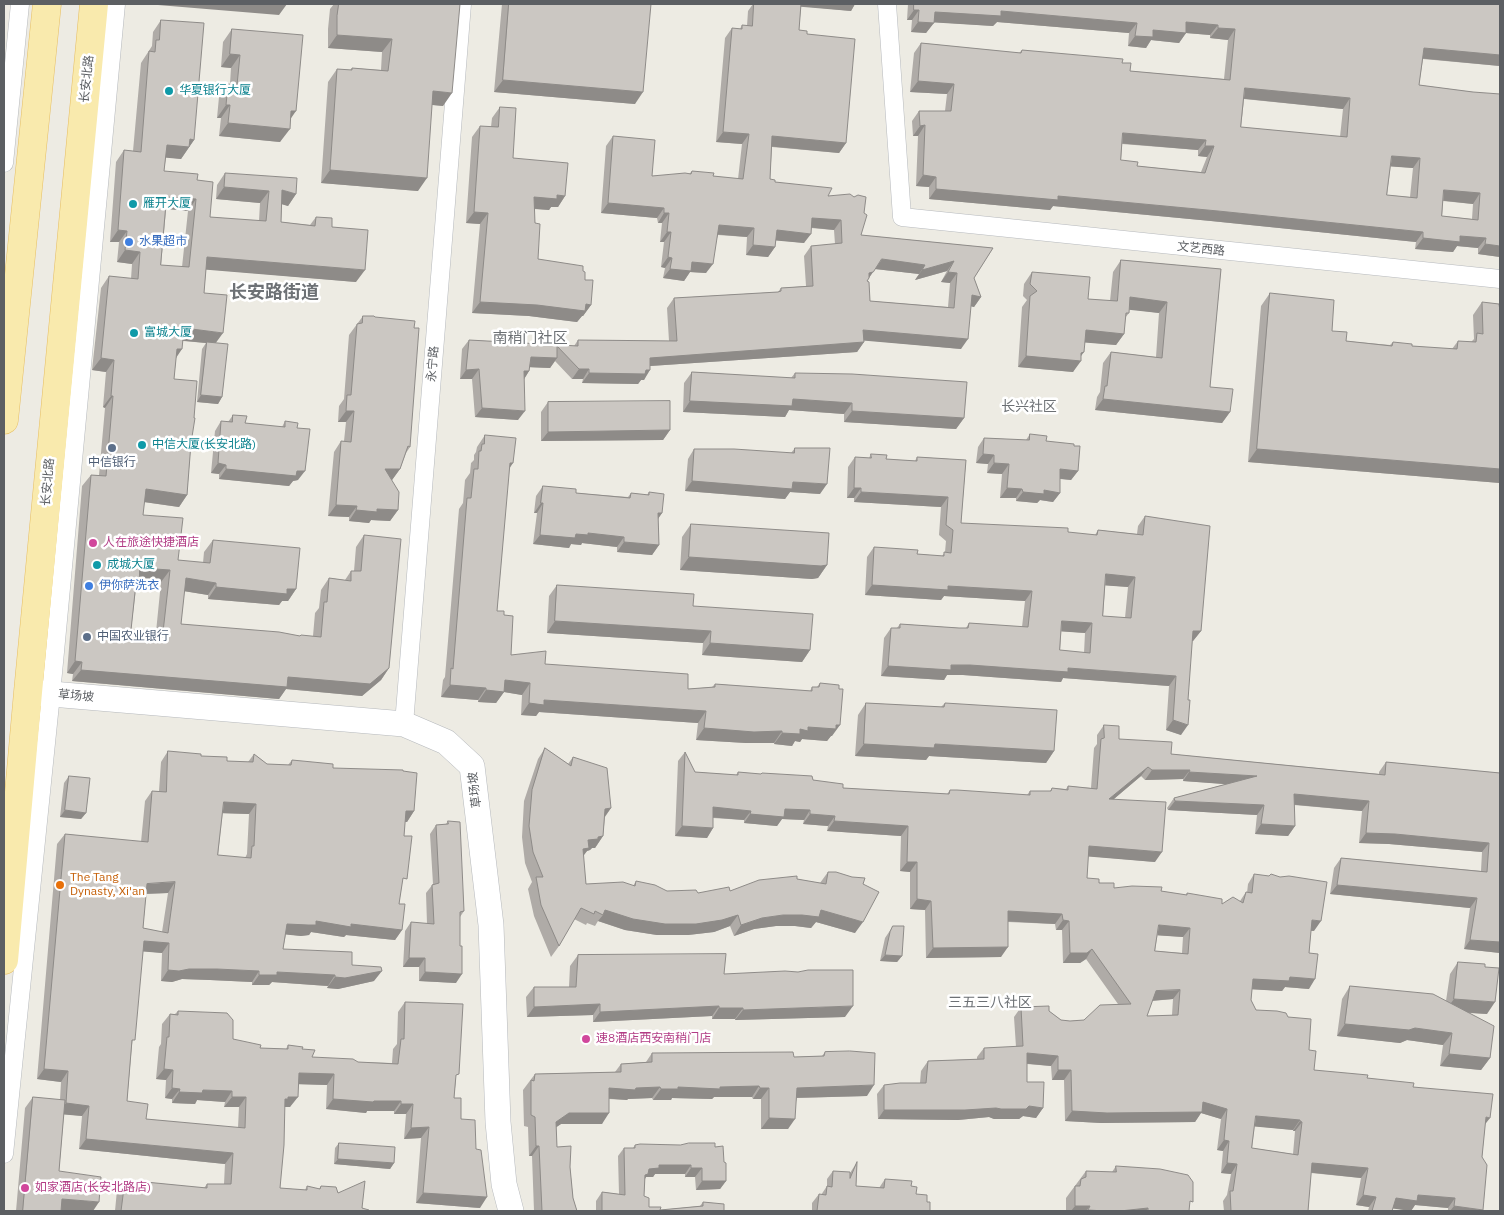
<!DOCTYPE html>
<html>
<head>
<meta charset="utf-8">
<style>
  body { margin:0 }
  #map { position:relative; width:1504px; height:1215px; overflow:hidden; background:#edebe3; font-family:"IBM Plex Sans",sans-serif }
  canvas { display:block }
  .frame { position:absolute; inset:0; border:5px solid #5c5f63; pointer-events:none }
</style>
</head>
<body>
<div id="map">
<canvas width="1504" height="1215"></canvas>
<div class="frame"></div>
</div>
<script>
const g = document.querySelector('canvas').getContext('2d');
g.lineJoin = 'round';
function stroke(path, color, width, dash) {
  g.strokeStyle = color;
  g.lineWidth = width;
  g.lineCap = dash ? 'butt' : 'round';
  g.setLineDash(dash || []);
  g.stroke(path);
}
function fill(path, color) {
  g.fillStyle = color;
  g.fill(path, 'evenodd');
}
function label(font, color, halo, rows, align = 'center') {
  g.font = font + ' "IBM Plex Sans","Noto Sans SC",sans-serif';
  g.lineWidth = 5;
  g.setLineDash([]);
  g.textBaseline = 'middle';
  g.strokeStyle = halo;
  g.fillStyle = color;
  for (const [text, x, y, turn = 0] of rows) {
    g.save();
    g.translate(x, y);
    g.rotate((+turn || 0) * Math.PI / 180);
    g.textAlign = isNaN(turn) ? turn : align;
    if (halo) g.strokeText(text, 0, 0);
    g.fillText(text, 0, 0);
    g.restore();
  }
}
const street = new Path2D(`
  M 887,4 L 902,217 L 1500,279
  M 4,163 L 20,4
  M 404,724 L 462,4
  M 4,1154 L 51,694 L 116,4`);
const secondary = new Path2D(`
  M 28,692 L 404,724 L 446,742 L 472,766 L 491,925 L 498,1122 L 504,1184 L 511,1211`);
const primary = new Path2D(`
  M 4,420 L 47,4
  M 4,960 L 28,692 L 94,4`);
const wall = new Path2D(`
  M 334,4 L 460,4 L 443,106 L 432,105 L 418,191 L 321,183 L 328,82 L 337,69 L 350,70 L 352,68 L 381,70 L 382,52 L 328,48 L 328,29 L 330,9 Z
  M 502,4 L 651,4 L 635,104 L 494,92 Z
  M 753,4 L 855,4 L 851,11 L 801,6 L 799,30 L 807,34 L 846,143 L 839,153 L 772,147 L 770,179 L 775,182 L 828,196 L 861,235 L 993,248 L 974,278 L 981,297 L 974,307 L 971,306 L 961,349 L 864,340 L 864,342 L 857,352 L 650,366 L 644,380 L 641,380 L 638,384 L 582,383 L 583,379 L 572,379 L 555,361 L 550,368 L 530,367 L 529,371 L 524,379 L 518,420 L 475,417 L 472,379 L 460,379 L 462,349 L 469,340 L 574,346 L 578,340 L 669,341 L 667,308 L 674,298 L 778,292 L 781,288 L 806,286 L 804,256 L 811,246 L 835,244 L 834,230 L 811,228 L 804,243 L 776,240 L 775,247 L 768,257 L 746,255 L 747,237 L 718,235 L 706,273 L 690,272 L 684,281 L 663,278 L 665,268 L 661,267 L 664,242 L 660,242 L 662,223 L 658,223 L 657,218 L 601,213 L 606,146 L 613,136 L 652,176 L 689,174 L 692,171 L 713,176 L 738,179 L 742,144 L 716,142 L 725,38 L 732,28 L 740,29 L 742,25 L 747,26 L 748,11 ZM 875,269 L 919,274 L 915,280 L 947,271 L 941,282 L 950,283 L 948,307 L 870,301 L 867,281 Z
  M 908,4 L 1500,4 L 1500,66 L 1423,59 L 1419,85 L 1473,92 L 1500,257 L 1478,254 L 1478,248 L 1457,246 L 1453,252 L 1415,249 L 1416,242 L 1211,221 L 1053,206 L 1050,210 L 929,199 L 929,187 L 916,186 L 918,136 L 913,136 L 912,121 L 919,111 L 945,111 L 947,94 L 910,92 L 914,53 L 921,43 L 1019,53 L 1022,50 L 1122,63 L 1130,71 L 1224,79 L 1228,40 L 1210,38 L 1210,35 L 1186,33 L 1179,43 L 1151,40 L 1146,48 L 1128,46 L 1129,33 L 997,22 L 993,26 L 934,22 L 926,33 L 911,32 L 912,20 L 907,20 ZM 1244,99 L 1343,109 L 1340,137 L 1241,127 ZM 1122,144 L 1198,150 L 1198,156 L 1207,157 L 1201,172 L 1137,166 L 1121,160 ZM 1390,166 L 1413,168 L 1410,197 L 1387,195 ZM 1443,201 L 1473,204 L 1472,219 L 1442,216 Z
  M 161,20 L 194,140 L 181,159 L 166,157 L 164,171 L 197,180 L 210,217 L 259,221 L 260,203 L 216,199 L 217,185 L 225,173 L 296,194 L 288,206 L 282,204 L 281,222 L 310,225 L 316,217 L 332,227 L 356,282 L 206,269 L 204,293 L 216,343 L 222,397 L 218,404 L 197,402 L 202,349 L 206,343 L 183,341 L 176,358 L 174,379 L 191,443 L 187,495 L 179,507 L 144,502 L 143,515 L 178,560 L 203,563 L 204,552 L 213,540 L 296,589 L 288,601 L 282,601 L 279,605 L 208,599 L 208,595 L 184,591 L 181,624 L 300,636 L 313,636 L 315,613 L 319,608 L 321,590 L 329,578 L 345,580 L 351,571 L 354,571 L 356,547 L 364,535 L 389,668 L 381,680 L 362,696 L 286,689 L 279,699 L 72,681 L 73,674 L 67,673 L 82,486 L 91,475 L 99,475 L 105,408 L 103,407 L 106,372 L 92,370 L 101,288 L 109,276 L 131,279 L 132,264 L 117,262 L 119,242 L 110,242 L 116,162 L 124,150 L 133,151 L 141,63 L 152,46 L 153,32 ZM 166,209 L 188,211 L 182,267 L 161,265 ZM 139,580 L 161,582 L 156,632 L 131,630 L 136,588 L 139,583 Z
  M 232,29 L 290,119 L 280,142 L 219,136 L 221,118 L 217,118 L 219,97 L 228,84 L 230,84 L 231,68 L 221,67 L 223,42 Z
  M 500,107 L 513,158 L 565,196 L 558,207 L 551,207 L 549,210 L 534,209 L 538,259 L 583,271 L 591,305 L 583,316 L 582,316 L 577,322 L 529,316 L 472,313 L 480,224 L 466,223 L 472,137 L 480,126 L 491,127 L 492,118 Z
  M 1121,260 L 1221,269 L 1210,387 L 1230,412 L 1222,423 L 1095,410 L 1097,397 L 1100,392 L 1103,363 L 1111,352 L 1156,357 L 1159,313 L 1129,309 L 1129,313 L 1125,318 L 1124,334 L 1116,345 L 1085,342 L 1081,356 L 1073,372 L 1018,367 L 1022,307 L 1027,300 L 1023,296 L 1024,284 L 1032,272 L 1088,299 L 1110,301 L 1113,272 Z
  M 1270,293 L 1332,331 L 1346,341 L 1390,345 L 1393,342 L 1412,346 L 1452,349 L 1458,341 L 1471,342 L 1474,339 L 1473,315 L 1482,302 L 1500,311 L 1500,483 L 1248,462 L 1261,306 Z
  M 363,316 L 410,447 L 406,453 L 400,469 L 392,480 L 391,480 L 398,510 L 390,521 L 371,520 L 369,523 L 349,521 L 349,517 L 328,516 L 334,452 L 341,441 L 344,441 L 346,422 L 338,422 L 339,406 L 344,399 L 349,335 Z
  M 692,372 L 791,378 L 795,373 L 964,418 L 956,429 L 844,422 L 844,414 L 789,410 L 785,417 L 683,412 L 684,383 Z
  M 548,402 L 670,430 L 663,440 L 541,441 L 541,412 Z
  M 233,415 L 245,423 L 282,427 L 285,421 L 297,428 L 298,480 L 293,481 L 289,486 L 219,479 L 219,474 L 211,473 L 215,431 L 221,421 L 228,422 Z
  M 1030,434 L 1046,441 L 1078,471 L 1071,480 L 1060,479 L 1060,493 L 1053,502 L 1040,500 L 1037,503 L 1016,501 L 1016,498 L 1000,498 L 1002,474 L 987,473 L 988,464 L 976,463 L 978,447 L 984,438 L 1026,440 Z
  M 485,435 L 509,469 L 497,611 L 504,615 L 511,655 L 545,664 L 688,689 L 712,687 L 715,684 L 810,691 L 812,687 L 817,687 L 820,683 L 832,736 L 831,736 L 827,741 L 802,739 L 800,742 L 795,741 L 792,746 L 774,744 L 774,743 L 746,743 L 696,740 L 698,723 L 539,712 L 536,716 L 521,715 L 522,695 L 504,692 L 496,703 L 478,702 L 478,700 L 441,697 L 443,680 L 445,677 L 459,509 L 463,503 L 465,480 L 470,473 L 471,463 L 474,460 L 474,455 L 476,452 L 477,447 Z
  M 795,448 L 820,494 L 790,492 L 785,499 L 685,491 L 688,459 L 694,449 L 791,453 Z
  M 871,454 L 886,459 L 915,461 L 917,457 L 966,460 L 961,523 L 1095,535 L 1098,530 L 1137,534 L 1138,526 L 1145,516 L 1201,631 L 1193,641 L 1192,641 L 1181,735 L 1166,730 L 1169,686 L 1063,678 L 1061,682 L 963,675 L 947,675 L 944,680 L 881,676 L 884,638 L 891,628 L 897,628 L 900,624 L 959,628 L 966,628 L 969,623 L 1022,627 L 1025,601 L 944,596 L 941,600 L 865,595 L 867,557 L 874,547 L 917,554 L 942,556 L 945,552 L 946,541 L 939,535 L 941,507 L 854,502 L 854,498 L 847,498 L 848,467 L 855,457 L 869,458 ZM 1105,585 L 1128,587 L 1125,618 L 1103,616 ZM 1061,631 L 1085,633 L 1084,653 L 1060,650 Z
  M 543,486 L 576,493 L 628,497 L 631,493 L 647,495 L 649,492 L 662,513 L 658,519 L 659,545 L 652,555 L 617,552 L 617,547 L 582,543 L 581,545 L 571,544 L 569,548 L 533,544 L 537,513 L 534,513 L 536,496 Z
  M 691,524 L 827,565 L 818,578 L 812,579 L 680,570 L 682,537 Z
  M 557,585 L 693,606 L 810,650 L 802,662 L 702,655 L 703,643 L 547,633 L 549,596 Z
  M 866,703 L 941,707 L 945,703 L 1054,751 L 1046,763 L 929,756 L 926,760 L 855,756 L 858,715 Z
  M 1104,725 L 1119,739 L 1171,754 L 1379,774 L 1379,772 L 1386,762 L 1500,773 L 1500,953 L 1464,949 L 1470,908 L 1330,894 L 1334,868 L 1341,858 L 1481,871 L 1482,852 L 1389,844 L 1359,843 L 1362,811 L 1294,805 L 1295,826 L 1288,836 L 1255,834 L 1257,815 L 1168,810 L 1167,808 L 1174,798 L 1226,784 L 1183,781 L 1183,779 L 1145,780 L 1141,776 L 1114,799 L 1155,862 L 1088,856 L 1087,878 L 1114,888 L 1161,891 L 1186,895 L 1187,893 L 1222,904 L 1240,901 L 1246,892 L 1247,893 L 1248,884 L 1254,874 L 1314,931 L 1311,931 L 1309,953 L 1309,989 L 1285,987 L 1282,991 L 1252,989 L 1251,1000 L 1256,1010 L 1288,1017 L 1309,1050 L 1314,1070 L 1367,1078 L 1413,1087 L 1485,1125 L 1482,1157 L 1482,1211 L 1448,1211 L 1448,1208 L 1415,1205 L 1411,1211 L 1393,1208 L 1392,1211 L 1368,1211 L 1369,1207 L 1356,1205 L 1361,1178 L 1311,1173 L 1308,1211 L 1224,1211 L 1223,1201 L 1227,1195 L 1231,1174 L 1221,1173 L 1223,1151 L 1217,1150 L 1221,1119 L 1201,1113 L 1195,1122 L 1101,1123 L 1065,1121 L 1064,1080 L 1052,1080 L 1051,1066 L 1027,1064 L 1027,1082 L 1043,1108 L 1036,1118 L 1023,1116 L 1019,1119 L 994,1119 L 989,1117 L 958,1120 L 878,1119 L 877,1094 L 884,1085 L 920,1083 L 921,1071 L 928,1061 L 977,1059 L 977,1057 L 984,1048 L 1016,1047 L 1014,1017 L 1021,1007 L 1049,1011 L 1061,1020 L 1070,1021 L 1084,1020 L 1118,1004 L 1086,959 L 1080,963 L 1063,963 L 1062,930 L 1056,930 L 1055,924 L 1008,922 L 1001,957 L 926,958 L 925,910 L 910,909 L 910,872 L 900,871 L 901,836 L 827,831 L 828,826 L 803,824 L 804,820 L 782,819 L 777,826 L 744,823 L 744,820 L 713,818 L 713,828 L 707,838 L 675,836 L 678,761 L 685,752 L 695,772 L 736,775 L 738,772 L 813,780 L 843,788 L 947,794 L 950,790 L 1027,795 L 1030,791 L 1050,791 L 1052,788 L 1066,789 L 1068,786 L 1091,788 L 1094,748 L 1097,744 L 1097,735 ZM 1157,935 L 1183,937 L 1182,953 L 1155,951 ZM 1173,999 L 1172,1015 L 1147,1016 L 1152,1001 ZM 1254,1126 L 1293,1130 L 1293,1131 L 1295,1131 L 1293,1154 L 1252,1148 Z
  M 545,748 L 568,764 L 573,757 L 611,808 L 605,817 L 603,836 L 595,848 L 592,848 L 590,850 L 587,851 L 583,856 L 586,884 L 633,886 L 636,881 L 667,891 L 698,893 L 730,891 L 797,879 L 820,883 L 828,872 L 863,884 L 855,933 L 816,922 L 811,928 L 795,926 L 776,926 L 754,929 L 734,936 L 730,926 L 714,932 L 688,935 L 657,935 L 625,930 L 598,921 L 595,926 L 587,923 L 586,925 L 574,919 L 559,946 L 551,957 L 534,916 L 528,889 L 532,882 L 525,863 L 522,837 L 524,801 L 538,759 Z
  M 168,751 L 227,761 L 248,762 L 254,754 L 267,764 L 288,765 L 292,760 L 333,768 L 414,811 L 407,822 L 405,822 L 404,836 L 402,884 L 399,904 L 402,930 L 395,940 L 346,935 L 344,937 L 311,932 L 309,935 L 301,936 L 286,934 L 283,949 L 352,965 L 374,981 L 338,989 L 327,988 L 328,986 L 272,982 L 269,985 L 252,985 L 252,982 L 210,980 L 182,979 L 172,982 L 161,981 L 162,953 L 143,951 L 132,1045 L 127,1101 L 146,1119 L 238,1128 L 239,1107 L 224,1107 L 225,1102 L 197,1100 L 195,1104 L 172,1103 L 172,1099 L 165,1098 L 166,1080 L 156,1079 L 159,1047 L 161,1044 L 162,1024 L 170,1014 L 175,1014 L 178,1011 L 233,1039 L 260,1048 L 286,1049 L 288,1045 L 302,1049 L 312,1057 L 358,1062 L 392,1063 L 393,1049 L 397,1044 L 398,1012 L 405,1002 L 456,1079 L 454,1098 L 461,1119 L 476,1149 L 480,1208 L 416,1203 L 421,1138 L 404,1139 L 406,1114 L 394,1114 L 394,1111 L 367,1111 L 366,1113 L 326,1109 L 327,1085 L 298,1084 L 290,1107 L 284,1107 L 280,1188 L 305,1190 L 307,1186 L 319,1189 L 321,1186 L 338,1193 L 362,1208 L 368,1211 L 115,1211 L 117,1190 L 125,1180 L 204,1188 L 207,1184 L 224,1184 L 225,1164 L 79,1149 L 82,1116 L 64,1114 L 59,1171 L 93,1211 L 16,1211 L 25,1108 L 33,1097 L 60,1100 L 61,1082 L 37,1079 L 57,844 L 65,834 L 141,842 L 145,801 L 152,791 L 159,791 L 161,762 ZM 222,813 L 249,814 L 247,854 L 245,858 L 218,855 ZM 168,893 L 162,932 L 143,928 L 146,894 Z
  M 69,776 L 86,813 L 81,819 L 60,817 L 64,783 Z
  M 448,821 L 464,911 L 460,917 L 456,983 L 419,981 L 419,967 L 403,967 L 405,931 L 411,922 L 427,924 L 426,893 L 433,884 L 430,834 L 436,825 L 446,824 Z
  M 893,926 L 902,956 L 897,962 L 880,961 L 885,938 Z
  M 578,955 L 724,974 L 845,1017 L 735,1020 L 735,1019 L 712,1019 L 712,1016 L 593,1022 L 593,1015 L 527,1017 L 526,997 L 534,987 L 569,987 L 570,966 Z
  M 1458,962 L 1487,1014 L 1469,1013 L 1490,1058 L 1481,1070 L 1440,1066 L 1443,1045 L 1407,1040 L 1400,1043 L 1337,1036 L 1342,999 L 1350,986 L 1446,1001 L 1450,974 Z
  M 825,1052 L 867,1096 L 797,1098 L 788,1129 L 761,1129 L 761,1099 L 753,1099 L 752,1097 L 714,1097 L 712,1099 L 672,1098 L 671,1100 L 653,1100 L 652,1098 L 628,1099 L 627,1100 L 609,1099 L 602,1124 L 561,1124 L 556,1127 L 557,1147 L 570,1167 L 573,1198 L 577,1211 L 534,1211 L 532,1156 L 529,1156 L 528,1127 L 524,1126 L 523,1090 L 535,1074 L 615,1072 L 621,1064 L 646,1062 L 652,1053 L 794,1057 L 822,1056 Z
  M 339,1143 L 394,1163 L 390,1169 L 334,1164 L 335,1148 Z
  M 635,1145 L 715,1147 L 724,1162 L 726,1181 L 720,1189 L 696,1190 L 695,1177 L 685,1177 L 685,1174 L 655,1174 L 653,1177 L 646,1177 L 645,1179 L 644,1196 L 649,1207 L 660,1210 L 700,1206 L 703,1202 L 724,1211 L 596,1211 L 596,1201 L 602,1192 L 619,1194 L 618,1156 L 624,1148 L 633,1148 Z
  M 857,1162 L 856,1186 L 879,1188 L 885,1179 L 911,1186 L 916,1194 L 927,1202 L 930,1211 L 812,1211 L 812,1203 L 819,1194 L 821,1195 L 827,1186 L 827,1179 L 833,1171 L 850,1173 Z
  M 1116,1166 L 1189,1207 L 1189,1211 L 1066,1211 L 1066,1198 L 1086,1171 L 1112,1172 Z`);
const shadedWall = new Path2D(`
  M 158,4 L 287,4 L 279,15 L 158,5 Z
  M 794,4 L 855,4 L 851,11 L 792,6 Z
  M 914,10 L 919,10 L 912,20 L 907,20 Z
  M 1001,11 L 1137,23 L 1129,33 L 997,22 L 993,26 L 927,22 L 935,12 Z
  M 918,22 L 934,23 L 926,33 L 911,32 Z
  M 1186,22 L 1218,25 L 1210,35 L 1186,33 L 1179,43 L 1151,40 L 1146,48 L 1128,46 L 1135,36 L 1153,30 Z
  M 1218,28 L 1235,29 L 1228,40 L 1210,38 Z
  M 337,35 L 392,39 L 382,52 L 328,48 Z
  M 1424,48 L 1500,55 L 1500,66 L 1417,58 Z
  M 230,54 L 240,55 L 231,68 L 221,67 Z
  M 503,80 L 643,92 L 635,104 L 494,92 Z
  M 918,81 L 954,84 L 947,94 L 910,92 Z
  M 1245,88 L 1350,98 L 1343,109 L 1237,98 Z
  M 433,91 L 452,93 L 443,106 L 424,104 Z
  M 226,105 L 230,105 L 221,118 L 217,118 Z
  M 291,111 L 296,111 L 287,124 Z
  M 228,123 L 290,129 L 280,142 L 219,136 Z
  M 925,125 L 918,136 L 913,136 L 920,126 Z
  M 723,132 L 749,134 L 742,144 L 716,142 Z
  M 1123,133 L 1206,140 L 1198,150 L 1116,143 Z
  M 772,136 L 846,143 L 839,153 L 766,146 Z
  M 190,139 L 194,140 L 181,159 L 158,157 L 167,145 Z
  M 1205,146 L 1214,146 L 1207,157 L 1198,156 Z
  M 1392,156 L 1420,158 L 1413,168 L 1384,166 Z
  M 330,170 L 427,178 L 418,191 L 321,183 Z
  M 923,175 L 936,177 L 929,187 L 916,186 Z
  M 224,187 L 269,191 L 260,203 L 216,199 Z
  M 936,189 L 1058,196 L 1218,211 L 1423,232 L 1416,242 L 1211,221 L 1053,206 L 1050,210 L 929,199 Z
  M 282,190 L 296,194 L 288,206 L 274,202 Z
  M 1444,190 L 1480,193 L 1473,204 L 1437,200 Z
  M 557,195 L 565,196 L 558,207 L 551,207 L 549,210 L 526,208 L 534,197 Z
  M 167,197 L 196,199 L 188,211 L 159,208 Z
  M 608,203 L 664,208 L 657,218 L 601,213 Z
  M 474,212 L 488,213 L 480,224 L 466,223 Z
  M 664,213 L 669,213 L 662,223 L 658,223 Z
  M 812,218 L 841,220 L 834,230 L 806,227 Z
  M 719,225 L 754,228 L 747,237 L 712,234 Z
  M 118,230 L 127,231 L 119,242 L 110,242 Z
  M 777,230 L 811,234 L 804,243 L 770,240 Z
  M 667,232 L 671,232 L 664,242 L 660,242 Z
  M 1460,236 L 1486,238 L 1478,248 L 1457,246 L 1453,252 L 1415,249 L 1423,238 Z
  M 1485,244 L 1500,246 L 1500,257 L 1478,254 Z
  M 753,245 L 775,247 L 768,257 L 746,255 Z
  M 125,250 L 140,252 L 132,264 L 117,262 Z
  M 207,257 L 365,270 L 356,282 L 198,269 Z
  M 668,257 L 672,258 L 665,268 L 661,267 Z
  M 882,259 L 925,265 L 919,274 L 875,269 Z
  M 954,261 L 947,271 L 915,280 L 922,270 Z
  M 692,262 L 713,264 L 706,273 L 690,272 L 684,281 L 663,278 L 670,269 Z
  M 873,272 L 866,282 L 869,273 Z
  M 948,272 L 957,273 L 950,283 L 941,282 Z
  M 972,295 L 981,297 L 974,307 L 965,305 Z
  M 1130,297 L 1167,302 L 1159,313 L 1122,309 Z
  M 480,302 L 586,304 L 591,305 L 583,316 L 582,316 L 577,322 L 529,316 L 472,313 Z
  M 184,328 L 223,333 L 215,344 L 207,342 L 206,343 L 176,340 Z
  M 863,330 L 968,339 L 961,349 L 857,340 Z
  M 1086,330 L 1124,334 L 1116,345 L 1078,342 Z
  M 864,342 L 857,352 L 650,366 L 650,358 L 657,357 Z
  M 177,349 L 182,349 L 174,361 Z
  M 1084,352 L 1078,360 L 1081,361 L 1073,372 L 1018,367 L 1026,356 Z
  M 531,357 L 557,358 L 550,368 L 524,367 Z
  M 101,358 L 114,360 L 106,372 L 92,370 Z
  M 479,369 L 472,379 L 460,379 L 466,370 Z
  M 579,369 L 589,369 L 583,379 L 572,379 Z
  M 646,370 L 650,370 L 644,380 L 641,380 L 638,384 L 582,383 L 589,373 Z
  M 524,371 L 529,371 L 523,381 Z
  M 201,395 L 222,397 L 218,404 L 197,402 Z
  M 111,396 L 113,396 L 105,408 L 103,407 Z
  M 793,399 L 852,403 L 844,414 L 789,410 L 785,417 L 683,412 L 690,401 Z
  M 1103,399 L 1230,412 L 1222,423 L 1095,410 Z
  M 482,408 L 525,411 L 518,420 L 475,417 Z
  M 346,411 L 354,411 L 346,422 L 338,422 Z
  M 852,411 L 964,418 L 956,429 L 844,422 Z
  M 670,430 L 663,440 L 541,441 L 548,432 Z
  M 1257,449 L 1500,469 L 1500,483 L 1248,462 Z
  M 983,454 L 994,455 L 988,464 L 976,463 Z
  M 218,463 L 226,465 L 219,474 L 211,473 Z
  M 510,463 L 513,463 L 505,475 Z
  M 994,463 L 1009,464 L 1002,474 L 987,473 Z
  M 226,469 L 297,471 L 305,471 L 298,480 L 293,481 L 289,486 L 219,479 Z
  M 385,469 L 400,469 L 392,480 L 377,480 Z
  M 1060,469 L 1078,471 L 1071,480 L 1054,478 Z
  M 692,481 L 793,482 L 827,484 L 820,494 L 790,492 L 785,499 L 685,491 Z
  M 854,488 L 861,488 L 854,498 L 847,498 Z
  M 1007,488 L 1022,489 L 1016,498 L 1000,498 Z
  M 146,489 L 187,495 L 179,507 L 137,501 Z
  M 1044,490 L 1060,493 L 1053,502 L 1040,500 L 1037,503 L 1016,501 L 1023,492 Z
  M 861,492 L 948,497 L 941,507 L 854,502 Z
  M 541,503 L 543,503 L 537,513 L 534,513 Z
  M 336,505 L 357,506 L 349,517 L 328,516 Z
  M 377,509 L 398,510 L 390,521 L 371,520 L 369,523 L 349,521 L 356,510 Z
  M 658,513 L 662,513 L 655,523 Z
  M 588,533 L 624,537 L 617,547 L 582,543 L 581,545 L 571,544 L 569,548 L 533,544 L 540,535 Z
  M 624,542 L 659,545 L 652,555 L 617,552 Z
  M 689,557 L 827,565 L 818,578 L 812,579 L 680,570 Z
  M 140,568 L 170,570 L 161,582 L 132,579 Z
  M 1106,574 L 1135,577 L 1128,587 L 1099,585 Z
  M 186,578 L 216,583 L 208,595 L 177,590 Z
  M 872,585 L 948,586 L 1032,591 L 1025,601 L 944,596 L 941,600 L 865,595 Z
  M 216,587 L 287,589 L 296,589 L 288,601 L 282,601 L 279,605 L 208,599 Z
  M 555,621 L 711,631 L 703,643 L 547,633 Z
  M 1062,621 L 1092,623 L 1085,633 L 1055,631 Z
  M 1193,631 L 1201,631 L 1193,641 L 1186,641 Z
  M 710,643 L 810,650 L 802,662 L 702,655 Z
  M 75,661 L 82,662 L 73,674 L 67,673 Z
  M 970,665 L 1068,668 L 1176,676 L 1169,686 L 1063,678 L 1061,682 L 963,675 L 947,675 L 944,680 L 881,676 L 888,666 Z
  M 389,668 L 381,680 L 362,696 L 286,689 L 279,699 L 72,681 L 81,670 L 288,677 Z
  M 505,680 L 530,683 L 522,695 L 504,692 L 496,703 L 478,702 L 486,690 Z
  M 450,685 L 486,688 L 478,700 L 441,697 Z
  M 544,700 L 706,711 L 698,723 L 539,712 L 536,716 L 521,715 L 529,703 Z
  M 1173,720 L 1188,725 L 1181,735 L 1166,730 Z
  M 836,725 L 840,725 L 832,736 L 831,736 L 827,741 L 802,739 L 800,742 L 795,741 L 792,746 L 774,744 L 782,733 L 800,729 L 808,727 Z
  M 704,728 L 782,731 L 774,743 L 746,743 L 696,740 Z
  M 864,744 L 935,744 L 1054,751 L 1046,763 L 929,756 L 926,760 L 855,756 Z
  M 1148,767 L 1141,776 L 1102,809 L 1109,799 Z
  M 1152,770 L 1190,770 L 1183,779 L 1145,780 Z
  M 1189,772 L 1257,776 L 1250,786 L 1183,781 Z
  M 1294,794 L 1369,801 L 1362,811 L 1287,804 Z
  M 1175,801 L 1264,805 L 1257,815 L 1168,810 Z
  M 224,802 L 256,804 L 249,814 L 216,813 Z
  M 713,807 L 751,811 L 744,820 L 707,817 Z
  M 611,808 L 603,819 L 605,809 Z
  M 785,809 L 810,810 L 804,820 L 782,819 L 777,826 L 744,823 L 750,814 Z
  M 65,810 L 86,813 L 81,819 L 60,817 Z
  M 406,811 L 414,811 L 407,822 L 398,821 Z
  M 810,814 L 835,816 L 828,826 L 803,824 Z
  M 834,821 L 908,826 L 901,836 L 827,831 Z
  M 1261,824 L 1295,826 L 1288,836 L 1255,834 Z
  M 682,826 L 713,828 L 707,838 L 675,836 Z
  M 1366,833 L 1395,834 L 1489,843 L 1482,852 L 1389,844 L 1359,843 Z
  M 603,836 L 595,848 L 592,848 L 590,850 L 587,851 L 581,859 L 575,860 L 588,840 L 598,837 Z
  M 1089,846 L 1162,852 L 1155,862 L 1082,856 Z
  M 907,862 L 917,862 L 910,872 L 900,871 Z
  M 175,882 L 168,893 L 140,894 L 147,884 Z
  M 1337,885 L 1477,898 L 1470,908 L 1330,894 Z
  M 917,899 L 931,901 L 925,910 L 910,909 Z
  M 605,910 L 738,915 L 730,926 L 714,932 L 688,935 L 657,935 L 625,930 L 598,921 L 603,915 Z
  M 821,910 L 863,922 L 855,933 L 816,922 L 811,928 L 795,926 L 776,926 L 754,929 L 734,936 L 741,925 L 762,918 Z
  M 1008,911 L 1062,914 L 1055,924 L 1001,921 Z
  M 1063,920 L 1069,921 L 1062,930 L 1056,930 Z
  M 1312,920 L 1321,921 L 1314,931 L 1305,930 Z
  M 316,921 L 351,924 L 402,930 L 395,940 L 346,935 L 344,937 L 311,932 L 309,935 L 301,936 L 280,934 L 287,924 Z
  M 1159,925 L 1190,928 L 1183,937 L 1152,935 Z
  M 1470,940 L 1500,942 L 1500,953 L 1464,949 Z
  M 144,941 L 169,943 L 162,953 L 137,951 Z
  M 1008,947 L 1001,957 L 926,958 L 933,948 Z
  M 1092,949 L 1086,959 L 1080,963 L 1063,963 L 1070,953 Z
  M 885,955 L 902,956 L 897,962 L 880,961 Z
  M 409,958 L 425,958 L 419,967 L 403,967 Z
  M 189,969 L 217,969 L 259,971 L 252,982 L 210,980 L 182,979 L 172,982 L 161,981 L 168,970 Z
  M 382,971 L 374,981 L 338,989 L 327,988 L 335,977 Z
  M 277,972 L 335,975 L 328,986 L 272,982 L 269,985 L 252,985 L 259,975 Z
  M 425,972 L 462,974 L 456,983 L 419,981 Z
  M 1290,977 L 1315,979 L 1309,989 L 1285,987 L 1282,991 L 1246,989 L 1253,979 Z
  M 1180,990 L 1173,999 L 1149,1001 L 1156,991 Z
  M 1454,999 L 1495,1002 L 1487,1014 L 1445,1011 Z
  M 600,1004 L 593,1015 L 527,1017 L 534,1007 Z
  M 719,1006 L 712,1016 L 593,1022 L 600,1012 Z
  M 853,1006 L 845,1017 L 735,1020 L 743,1010 Z
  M 719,1008 L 743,1008 L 735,1019 L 712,1019 Z
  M 1345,1024 L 1415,1028 L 1452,1033 L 1443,1045 L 1407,1040 L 1400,1043 L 1337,1036 Z
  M 1027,1053 L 1058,1056 L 1051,1066 L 1020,1063 Z
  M 1449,1054 L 1490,1058 L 1481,1070 L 1440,1066 Z
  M 44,1069 L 68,1071 L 61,1082 L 37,1079 Z
  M 164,1069 L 173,1070 L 166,1080 L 156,1079 Z
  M 1058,1070 L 1071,1070 L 1064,1080 L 1052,1080 Z
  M 299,1073 L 334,1074 L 327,1085 L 292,1084 Z
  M 874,1085 L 867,1096 L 790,1098 L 797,1088 Z
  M 759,1086 L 752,1097 L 714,1097 L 712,1099 L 672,1098 L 671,1100 L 653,1100 L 661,1089 L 678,1087 Z
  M 660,1087 L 652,1098 L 628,1099 L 627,1100 L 601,1098 L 609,1088 Z
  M 172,1088 L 180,1089 L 172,1099 L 165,1098 Z
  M 760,1088 L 769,1088 L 761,1099 L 753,1099 Z
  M 203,1090 L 232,1091 L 225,1102 L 197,1100 L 195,1104 L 172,1103 L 179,1092 Z
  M 232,1097 L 246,1097 L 239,1107 L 224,1107 Z
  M 288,1097 L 298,1097 L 290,1107 L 283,1107 L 285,1099 Z
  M 333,1099 L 374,1101 L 401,1101 L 394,1111 L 367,1111 L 366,1113 L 326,1109 Z
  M 1203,1102 L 1227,1109 L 1221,1119 L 1201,1113 L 1195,1122 L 1101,1123 L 1065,1121 L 1072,1111 Z
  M 66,1103 L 89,1106 L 82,1116 L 58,1114 Z
  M 401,1104 L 413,1104 L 406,1114 L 394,1114 Z
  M 1029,1106 L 1043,1108 L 1036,1118 L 1023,1116 L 1019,1119 L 994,1119 L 989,1117 L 958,1120 L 878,1119 L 884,1110 L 996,1108 Z
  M 569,1113 L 609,1113 L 602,1124 L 561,1124 L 548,1133 L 556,1122 Z
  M 1256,1116 L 1300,1120 L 1293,1130 L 1249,1126 Z
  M 1486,1117 L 1490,1118 L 1483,1127 Z
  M 769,1118 L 795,1119 L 788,1129 L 761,1129 Z
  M 1300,1121 L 1302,1122 L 1295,1131 L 1293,1131 Z
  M 429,1127 L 421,1138 L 404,1139 L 411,1128 Z
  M 86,1139 L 233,1153 L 225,1164 L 79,1149 Z
  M 1224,1140 L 1229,1141 L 1223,1151 L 1217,1150 Z
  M 536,1146 L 539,1146 L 532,1156 L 529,1156 Z
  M 338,1159 L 394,1163 L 390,1169 L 334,1164 Z
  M 1227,1163 L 1237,1164 L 1231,1174 L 1221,1173 Z
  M 1312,1163 L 1368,1168 L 1361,1178 L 1305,1172 Z
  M 659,1165 L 691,1165 L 685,1174 L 655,1174 L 653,1177 L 646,1177 L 642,1183 L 639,1184 L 649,1169 Z
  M 691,1168 L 702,1168 L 695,1177 L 685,1177 Z
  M 702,1181 L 726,1181 L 720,1189 L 696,1190 Z
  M 423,1193 L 487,1197 L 480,1208 L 416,1203 Z
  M 1363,1195 L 1376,1197 L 1369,1207 L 1356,1205 Z
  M 1418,1195 L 1455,1198 L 1448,1208 L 1415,1205 L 1411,1211 L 1389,1208 L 1396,1198 Z
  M 62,1199 L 99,1202 L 93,1211 L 65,1211 L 54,1210 Z
  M 1075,1206 L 1090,1206 L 1086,1211 L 1071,1211 Z
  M 1454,1206 L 1483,1210 L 1482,1211 L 1450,1211 Z
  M 1148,1208 L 1146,1211 L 1120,1211 Z`);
const building = new Path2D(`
  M 339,4 L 460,4 L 452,93 L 433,91 L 427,178 L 330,170 L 337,69 L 352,70 L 352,68 L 388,71 L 392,39 L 337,35 L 337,16 Z
  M 509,4 L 651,4 L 643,92 L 503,80 Z
  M 754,4 L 801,4 L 799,30 L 807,31 L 807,34 L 855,39 L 846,143 L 772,136 L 770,179 L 775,180 L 775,182 L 832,188 L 828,196 L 850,194 L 854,197 L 858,195 L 866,197 L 864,213 L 867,215 L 861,235 L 993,248 L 974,278 L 981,297 L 972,295 L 968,339 L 863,330 L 864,342 L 650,358 L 650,370 L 646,370 L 645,374 L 589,373 L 589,369 L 579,369 L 557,346 L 557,358 L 531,357 L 529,371 L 524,371 L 525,411 L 482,408 L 479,369 L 466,370 L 469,340 L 578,346 L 578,340 L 677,341 L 674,298 L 778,292 L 781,291 L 781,288 L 813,286 L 811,246 L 842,243 L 841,220 L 812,218 L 811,234 L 777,230 L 775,247 L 753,245 L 754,228 L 719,225 L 713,264 L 692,262 L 691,271 L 670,269 L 672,258 L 668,257 L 671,232 L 667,232 L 669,213 L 664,213 L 664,208 L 608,203 L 613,136 L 655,140 L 652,176 L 685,173 L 691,174 L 692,171 L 714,173 L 713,176 L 743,179 L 749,134 L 723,132 L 732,28 L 742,29 L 742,25 L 752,26 ZM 882,259 L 925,265 L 922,270 L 954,261 L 948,272 L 957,273 L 954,308 L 870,301 L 869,282 L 867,281 L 869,278 L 869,273 L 873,272 Z
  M 914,4 L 1500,4 L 1500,55 L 1424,48 L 1419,85 L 1473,92 L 1500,94 L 1500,246 L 1485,244 L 1486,238 L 1460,236 L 1460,242 L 1423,238 L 1423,232 L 1218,211 L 1058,196 L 1058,200 L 936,189 L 936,177 L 923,175 L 925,125 L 920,126 L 919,111 L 951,111 L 954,84 L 918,81 L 921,43 L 1021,53 L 1022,50 L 1123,59 L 1122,63 L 1131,63 L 1130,71 L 1230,80 L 1235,29 L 1218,28 L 1218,25 L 1186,22 L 1186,33 L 1153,30 L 1153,37 L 1135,36 L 1137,23 L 1001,11 L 1001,16 L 935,12 L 934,23 L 918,22 L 919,10 L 914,10 ZM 1245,88 L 1350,98 L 1347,137 L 1241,127 ZM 1123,133 L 1206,140 L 1205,146 L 1214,146 L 1205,173 L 1137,166 L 1138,162 L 1121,160 ZM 1392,156 L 1420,158 L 1417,198 L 1387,195 ZM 1444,190 L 1480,193 L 1478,220 L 1442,216 Z
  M 161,20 L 204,23 L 194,140 L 190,139 L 189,147 L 167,145 L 164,171 L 198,174 L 197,180 L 213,182 L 210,217 L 266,221 L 269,191 L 224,187 L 225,173 L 297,178 L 296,194 L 282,190 L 281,222 L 315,226 L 316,217 L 332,218 L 332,227 L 368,230 L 365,270 L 207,257 L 204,293 L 227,295 L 223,333 L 184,328 L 182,349 L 177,349 L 174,379 L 197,381 L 194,418 L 195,418 L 191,443 L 187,495 L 146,489 L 143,515 L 183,518 L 178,560 L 210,563 L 213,540 L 300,548 L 296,589 L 287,589 L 287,594 L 216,587 L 216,583 L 186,578 L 181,624 L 279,632 L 300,636 L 301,635 L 321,637 L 324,602 L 327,602 L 329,578 L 351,581 L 351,571 L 361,571 L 364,535 L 401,539 L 389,668 L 370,684 L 288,677 L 287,687 L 81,670 L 82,662 L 75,661 L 91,475 L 106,476 L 113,396 L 111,396 L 114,360 L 101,358 L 109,276 L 138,279 L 140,252 L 125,250 L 127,231 L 118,230 L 124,150 L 141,152 L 149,51 L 155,52 L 156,40 L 159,40 ZM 167,197 L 196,199 L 189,267 L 161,265 ZM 140,568 L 170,570 L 163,632 L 131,630 L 136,583 L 139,583 Z
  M 232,29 L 303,35 L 296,111 L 291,111 L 290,129 L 228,123 L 230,105 L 226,105 L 228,84 L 237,85 L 240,55 L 230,54 Z
  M 500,107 L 516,108 L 513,158 L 568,163 L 565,196 L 557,195 L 557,199 L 534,197 L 535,223 L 540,224 L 538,259 L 583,266 L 583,271 L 585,272 L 585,280 L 593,280 L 591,305 L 586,304 L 585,311 L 537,305 L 480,302 L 488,213 L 474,212 L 480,126 L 498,127 Z
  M 1121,260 L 1221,269 L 1210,387 L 1233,389 L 1230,412 L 1103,399 L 1105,386 L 1107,386 L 1111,352 L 1162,358 L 1167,302 L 1130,297 L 1129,313 L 1126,313 L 1124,334 L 1086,330 L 1084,352 L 1081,353 L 1081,361 L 1026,356 L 1030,296 L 1037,291 L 1030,284 L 1032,272 L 1090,277 L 1088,299 L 1117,301 Z
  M 1270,293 L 1334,300 L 1332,331 L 1347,332 L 1346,341 L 1392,346 L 1393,342 L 1412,344 L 1412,346 L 1457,349 L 1458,341 L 1476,342 L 1477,333 L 1483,334 L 1482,302 L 1499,304 L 1500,311 L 1500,469 L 1257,449 Z
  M 363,316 L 374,316 L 375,317 L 415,321 L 414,328 L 419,328 L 410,447 L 408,446 L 400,469 L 385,469 L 399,492 L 398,510 L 377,509 L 377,512 L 356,510 L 357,506 L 336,505 L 341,441 L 351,442 L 354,411 L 346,411 L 347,395 L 351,395 L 357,324 L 362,323 Z
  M 207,342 L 228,344 L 222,397 L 201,395 Z
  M 692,372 L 795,378 L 795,373 L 852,374 L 967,382 L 964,418 L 852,411 L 852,403 L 793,399 L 792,406 L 690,401 Z
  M 670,401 L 670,430 L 548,432 L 548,402 Z
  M 233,415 L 247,416 L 245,423 L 285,427 L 285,421 L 298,423 L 297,428 L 310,429 L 305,471 L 297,471 L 296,476 L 226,469 L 226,465 L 218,463 L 221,421 L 232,422 Z
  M 1030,434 L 1047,436 L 1046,441 L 1074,444 L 1074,446 L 1080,446 L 1078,471 L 1060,469 L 1060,493 L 1044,490 L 1044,494 L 1023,492 L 1022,489 L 1007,488 L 1009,464 L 994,463 L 994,455 L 983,454 L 984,438 L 1029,440 Z
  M 485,435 L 516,438 L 513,463 L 510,463 L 497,611 L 504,611 L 504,615 L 513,616 L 511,655 L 546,651 L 545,664 L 688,674 L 688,689 L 715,687 L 715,684 L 812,691 L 812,687 L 819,687 L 820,683 L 839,685 L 839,689 L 843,689 L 840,725 L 836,725 L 836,729 L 808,727 L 808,731 L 800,729 L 800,734 L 782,733 L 782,731 L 754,732 L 704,728 L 706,711 L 544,700 L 544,705 L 529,703 L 530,683 L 505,680 L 504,692 L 486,690 L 486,688 L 450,685 L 451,668 L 453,669 L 467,498 L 471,498 L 474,469 L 478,469 L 479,451 L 481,451 L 482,444 L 484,444 Z
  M 795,448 L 830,448 L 827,484 L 793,482 L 792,489 L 692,481 L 694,449 L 734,449 L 794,453 Z
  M 871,454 L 887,455 L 886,459 L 917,461 L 917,457 L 966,460 L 961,523 L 1068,528 L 1068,532 L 1097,535 L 1098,530 L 1143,535 L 1145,516 L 1210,526 L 1201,631 L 1193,631 L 1188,700 L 1190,700 L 1188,725 L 1173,720 L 1176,676 L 1068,668 L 1068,672 L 970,665 L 951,665 L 951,670 L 888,666 L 891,628 L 900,628 L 900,624 L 959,628 L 968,628 L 969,623 L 1028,627 L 1032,591 L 948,586 L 948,590 L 872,585 L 874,547 L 918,550 L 917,554 L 944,556 L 944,552 L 951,553 L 953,530 L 946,525 L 948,497 L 861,492 L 861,488 L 854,488 L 855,457 L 871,458 ZM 1106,574 L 1135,577 L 1131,618 L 1103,616 ZM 1062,621 L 1092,623 L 1090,653 L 1060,650 Z
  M 543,486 L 576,489 L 576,493 L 630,498 L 631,493 L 649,495 L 649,492 L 664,494 L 662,513 L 658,513 L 659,545 L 624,542 L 624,537 L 588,533 L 588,535 L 576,534 L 575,538 L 540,535 L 543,503 L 541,503 Z
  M 691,524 L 829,533 L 827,565 L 821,566 L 689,557 Z
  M 557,585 L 694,594 L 693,606 L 813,614 L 810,650 L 710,643 L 711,631 L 555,621 Z
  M 866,703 L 944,707 L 945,703 L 1057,710 L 1054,751 L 935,744 L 934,748 L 864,744 Z
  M 1104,725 L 1119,726 L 1119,739 L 1172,742 L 1171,754 L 1385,775 L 1386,762 L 1500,773 L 1500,942 L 1470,940 L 1477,898 L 1337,885 L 1341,858 L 1487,872 L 1489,843 L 1395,834 L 1366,833 L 1369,801 L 1294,794 L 1295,826 L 1261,824 L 1264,805 L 1175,801 L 1174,798 L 1257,776 L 1189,772 L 1190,770 L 1152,770 L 1148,767 L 1109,799 L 1166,802 L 1162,852 L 1089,846 L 1087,878 L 1099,879 L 1099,883 L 1114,883 L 1114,888 L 1132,886 L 1162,887 L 1161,891 L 1187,895 L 1187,893 L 1222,899 L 1222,904 L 1233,897 L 1243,903 L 1246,892 L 1252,893 L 1254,874 L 1269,876 L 1271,874 L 1280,877 L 1289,876 L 1327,882 L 1321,921 L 1312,920 L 1309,953 L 1318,954 L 1315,979 L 1290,977 L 1289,981 L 1253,979 L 1251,1000 L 1256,1010 L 1277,1011 L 1286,1013 L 1288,1017 L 1311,1019 L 1309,1050 L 1316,1051 L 1314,1070 L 1368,1075 L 1367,1078 L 1414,1083 L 1413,1087 L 1493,1094 L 1490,1118 L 1486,1117 L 1482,1157 L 1487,1165 L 1483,1210 L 1454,1206 L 1455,1198 L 1418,1195 L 1417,1201 L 1396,1198 L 1392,1211 L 1372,1211 L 1376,1197 L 1363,1195 L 1368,1168 L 1312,1163 L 1308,1211 L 1231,1211 L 1230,1191 L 1233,1191 L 1237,1164 L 1227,1163 L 1229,1141 L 1224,1140 L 1227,1109 L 1203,1102 L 1202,1112 L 1107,1113 L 1072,1111 L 1071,1070 L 1058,1070 L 1058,1056 L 1027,1053 L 1027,1082 L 1044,1082 L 1043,1108 L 1029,1106 L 1026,1109 L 1001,1109 L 996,1108 L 965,1110 L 884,1110 L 884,1085 L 900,1083 L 926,1083 L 928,1061 L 984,1059 L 984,1048 L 1023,1046 L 1021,1007 L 1049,1006 L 1049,1011 L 1061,1020 L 1070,1021 L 1084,1020 L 1100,1005 L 1131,1004 L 1092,949 L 1087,953 L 1070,953 L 1069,921 L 1063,920 L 1062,914 L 1008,911 L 1008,947 L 933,948 L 931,901 L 917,899 L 917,862 L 907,862 L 908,826 L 834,821 L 835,816 L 810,814 L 810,810 L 785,809 L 784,817 L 750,814 L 751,811 L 713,807 L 713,828 L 682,826 L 685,752 L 695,772 L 738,775 L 738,772 L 761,774 L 762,773 L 812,776 L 813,780 L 843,784 L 843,788 L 949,794 L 950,790 L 957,790 L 1030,795 L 1030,791 L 1051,791 L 1052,788 L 1068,790 L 1068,786 L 1097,789 L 1101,739 L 1104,738 ZM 1159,925 L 1190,928 L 1188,954 L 1155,951 ZM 1180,990 L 1178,1015 L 1147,1016 L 1156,991 ZM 1256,1116 L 1300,1120 L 1300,1121 L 1302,1122 L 1298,1155 L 1252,1148 Z
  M 545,748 L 571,766 L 573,757 L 607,768 L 611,808 L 605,809 L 603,836 L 598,837 L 598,839 L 588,840 L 589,848 L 583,849 L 586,884 L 623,882 L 635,886 L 636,881 L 655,885 L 667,891 L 696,890 L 698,893 L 729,887 L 730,891 L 759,880 L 797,876 L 797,879 L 826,884 L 828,872 L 836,872 L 852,877 L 865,878 L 863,884 L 879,892 L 863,922 L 821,910 L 819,917 L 802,915 L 783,915 L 762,918 L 741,925 L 738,915 L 722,920 L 696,924 L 665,924 L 633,919 L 605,910 L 603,915 L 595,911 L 594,914 L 581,908 L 559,946 L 541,905 L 536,877 L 543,877 L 533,852 L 529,826 L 532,790 Z
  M 168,751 L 201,754 L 201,756 L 227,757 L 227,761 L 253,762 L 254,754 L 267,764 L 291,765 L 292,760 L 333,764 L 333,768 L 403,770 L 403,771 L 417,773 L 414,811 L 406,811 L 404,836 L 412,836 L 407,879 L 403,878 L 399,904 L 405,904 L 402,930 L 351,924 L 351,927 L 316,921 L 316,925 L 308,925 L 287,924 L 283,949 L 352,952 L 352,965 L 381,967 L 382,971 L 345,978 L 335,977 L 335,975 L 277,972 L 277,975 L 259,975 L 259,971 L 217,969 L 189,969 L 179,971 L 168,970 L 169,943 L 144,941 L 135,1040 L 132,1040 L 127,1101 L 148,1104 L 146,1119 L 245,1128 L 246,1097 L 232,1097 L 232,1091 L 203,1090 L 202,1093 L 179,1092 L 180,1089 L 172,1088 L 173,1070 L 164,1069 L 167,1037 L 169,1037 L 170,1014 L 178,1015 L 178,1011 L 227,1013 L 233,1020 L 233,1039 L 261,1045 L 260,1048 L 288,1049 L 288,1045 L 303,1047 L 302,1049 L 315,1050 L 312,1057 L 353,1059 L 358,1062 L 398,1064 L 401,1039 L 404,1039 L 405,1002 L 463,1004 L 459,1074 L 456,1075 L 454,1098 L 461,1098 L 461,1119 L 475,1120 L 476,1149 L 481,1150 L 487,1197 L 423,1193 L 429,1127 L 411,1128 L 413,1104 L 401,1104 L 401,1101 L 374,1101 L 373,1102 L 333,1099 L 334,1074 L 299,1073 L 298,1097 L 288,1097 L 288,1099 L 285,1099 L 284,1145 L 280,1188 L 307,1190 L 307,1186 L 320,1189 L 321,1186 L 336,1187 L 338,1193 L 365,1181 L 362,1208 L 369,1210 L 368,1211 L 121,1211 L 125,1180 L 207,1188 L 207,1184 L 231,1184 L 233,1153 L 86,1139 L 89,1106 L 66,1103 L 68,1071 L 44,1069 L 65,834 L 148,842 L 152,791 L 166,792 ZM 224,802 L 256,804 L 254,846 L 252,846 L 251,858 L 218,855 ZM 175,882 L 168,933 L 143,928 L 147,884 Z
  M 69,776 L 90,778 L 86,813 L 65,810 Z
  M 448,821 L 460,822 L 464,911 L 460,912 L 460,946 L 462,946 L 462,974 L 425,972 L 425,958 L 409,958 L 411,922 L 434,924 L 432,885 L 439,883 L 436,825 L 448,824 Z
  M 893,926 L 904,926 L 902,956 L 885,955 L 890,932 Z
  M 726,954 L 724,974 L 785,971 L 798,972 L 808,970 L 853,970 L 853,1006 L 743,1010 L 743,1008 L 719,1008 L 719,1006 L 600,1012 L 600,1004 L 534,1007 L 534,987 L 576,987 L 578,955 Z
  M 1458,962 L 1485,964 L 1485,967 L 1499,968 L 1495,1002 L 1454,999 Z
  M 1350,986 L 1433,994 L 1494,1026 L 1490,1058 L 1449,1054 L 1452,1033 L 1415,1028 L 1409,1030 L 1345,1024 Z
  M 850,1051 L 875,1053 L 874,1085 L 797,1088 L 795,1119 L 769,1118 L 769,1088 L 760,1088 L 759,1086 L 720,1087 L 720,1089 L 678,1087 L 678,1089 L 661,1089 L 660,1087 L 636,1088 L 635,1090 L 609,1088 L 609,1113 L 569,1113 L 556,1122 L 557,1147 L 571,1146 L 570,1167 L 573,1198 L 577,1211 L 542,1211 L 539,1146 L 536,1146 L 535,1117 L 531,1115 L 531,1080 L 534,1081 L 535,1074 L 621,1072 L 621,1064 L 652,1062 L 652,1053 L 793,1052 L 794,1057 L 824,1056 L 825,1052 Z
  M 33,1097 L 65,1100 L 59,1171 L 101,1177 L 99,1202 L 62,1199 L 61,1211 L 23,1211 Z
  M 339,1143 L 395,1147 L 394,1163 L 338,1159 Z
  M 689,1143 L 715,1143 L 715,1147 L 723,1146 L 724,1162 L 726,1163 L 726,1181 L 702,1181 L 702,1168 L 691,1168 L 691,1165 L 659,1165 L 659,1168 L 649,1169 L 648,1174 L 645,1175 L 644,1196 L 649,1198 L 649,1207 L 661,1207 L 660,1210 L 703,1206 L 703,1202 L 724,1204 L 724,1211 L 602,1211 L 602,1192 L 625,1195 L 624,1148 L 635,1148 L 635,1145 L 640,1144 L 680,1145 Z
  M 857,1162 L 856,1186 L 884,1188 L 885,1179 L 912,1181 L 911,1186 L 917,1187 L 916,1194 L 927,1195 L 927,1202 L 930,1202 L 930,1211 L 817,1211 L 819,1194 L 826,1195 L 827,1186 L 832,1187 L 833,1171 L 850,1172 L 850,1178 Z
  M 1116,1166 L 1160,1169 L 1188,1175 L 1193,1182 L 1193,1202 L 1190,1201 L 1189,1211 L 1148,1211 L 1148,1208 L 1120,1211 L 1105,1211 L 1088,1210 L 1090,1206 L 1075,1206 L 1075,1186 L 1080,1186 L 1081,1179 L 1086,1177 L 1086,1171 L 1116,1172 Z`);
const markers = [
  [169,91,5,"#0f9aa8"],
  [133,204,5,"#0f9aa8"],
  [129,242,5,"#3f7fe0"],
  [134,333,5,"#0f9aa8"],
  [142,445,5,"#0f9aa8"],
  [112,448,5,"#5c6f8a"],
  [93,543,5,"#d1479c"],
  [97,565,5,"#0f9aa8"],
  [89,586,5,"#3f7fe0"],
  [87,637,5,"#5c6f8a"],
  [60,885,5,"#e8710a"],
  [586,1039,5,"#d1479c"],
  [25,1188,5,"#d1479c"]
];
const streetNames = [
  ["长安北路",87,79,-84],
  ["文艺西路",1201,249,6],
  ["永宁路",433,364,-85],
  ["长安北路",48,482,-85],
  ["草场坡",76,696,5],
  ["草场坡",475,790,-97]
];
const cultureNames = [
  ["华夏银行大厦",179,91],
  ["雁开大厦",143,204],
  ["富城大厦",144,333],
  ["中信大厦(长安北路)",152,445],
  ["成城大厦",107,565]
];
const shopNames = [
  ["水果超市",139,242],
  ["伊你萨洗衣",99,586]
];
const serviceNames = [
  ["中信银行",112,463],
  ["中国农业银行",97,637,"left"]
];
const hotelNames = [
  ["人在旅途快捷酒店",103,543],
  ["速8酒店西安南稍门店",596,1039],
  ["如家酒店(长安北路店)",35,1188]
];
const foodNames = [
  ["The Tang",70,878],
  ["Dynasty, Xi'an",70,892]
];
const neighbourhoodNames = [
  ["长兴社区",1029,407],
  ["三五三八社区",990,1003]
];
const quarterNames = [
  ["南稍门社区",530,339]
];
const districtNames = [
  ["长安路街道",274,293]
];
stroke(street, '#b6b9bd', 19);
stroke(secondary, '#b5b8bc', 26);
stroke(primary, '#e6be63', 29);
stroke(street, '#fff', 18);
stroke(secondary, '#fff', 25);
stroke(primary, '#f9eaad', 28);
fill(wall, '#afaba7');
fill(shadedWall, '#8e8b88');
fill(building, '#cbc7c2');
stroke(building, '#8e8b88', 1);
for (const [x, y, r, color] of markers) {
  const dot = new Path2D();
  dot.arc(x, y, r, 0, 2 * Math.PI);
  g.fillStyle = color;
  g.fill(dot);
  stroke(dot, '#fff', 2);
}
label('12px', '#5c5f63', '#fff', streetNames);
label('12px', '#0d838f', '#fff', cultureNames, 'left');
label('12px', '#366cbe', '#fff', shopNames, 'left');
label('12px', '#4e5e75', '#fff', serviceNames);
label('12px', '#b23c85', '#fff', hotelNames, 'left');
label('12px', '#c56008', '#fff', foodNames, 'left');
label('14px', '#6d7175', '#fff', neighbourhoodNames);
label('15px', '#6d7175', '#fff', quarterNames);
label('bold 18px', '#6d7175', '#fff', districtNames);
</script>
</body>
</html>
